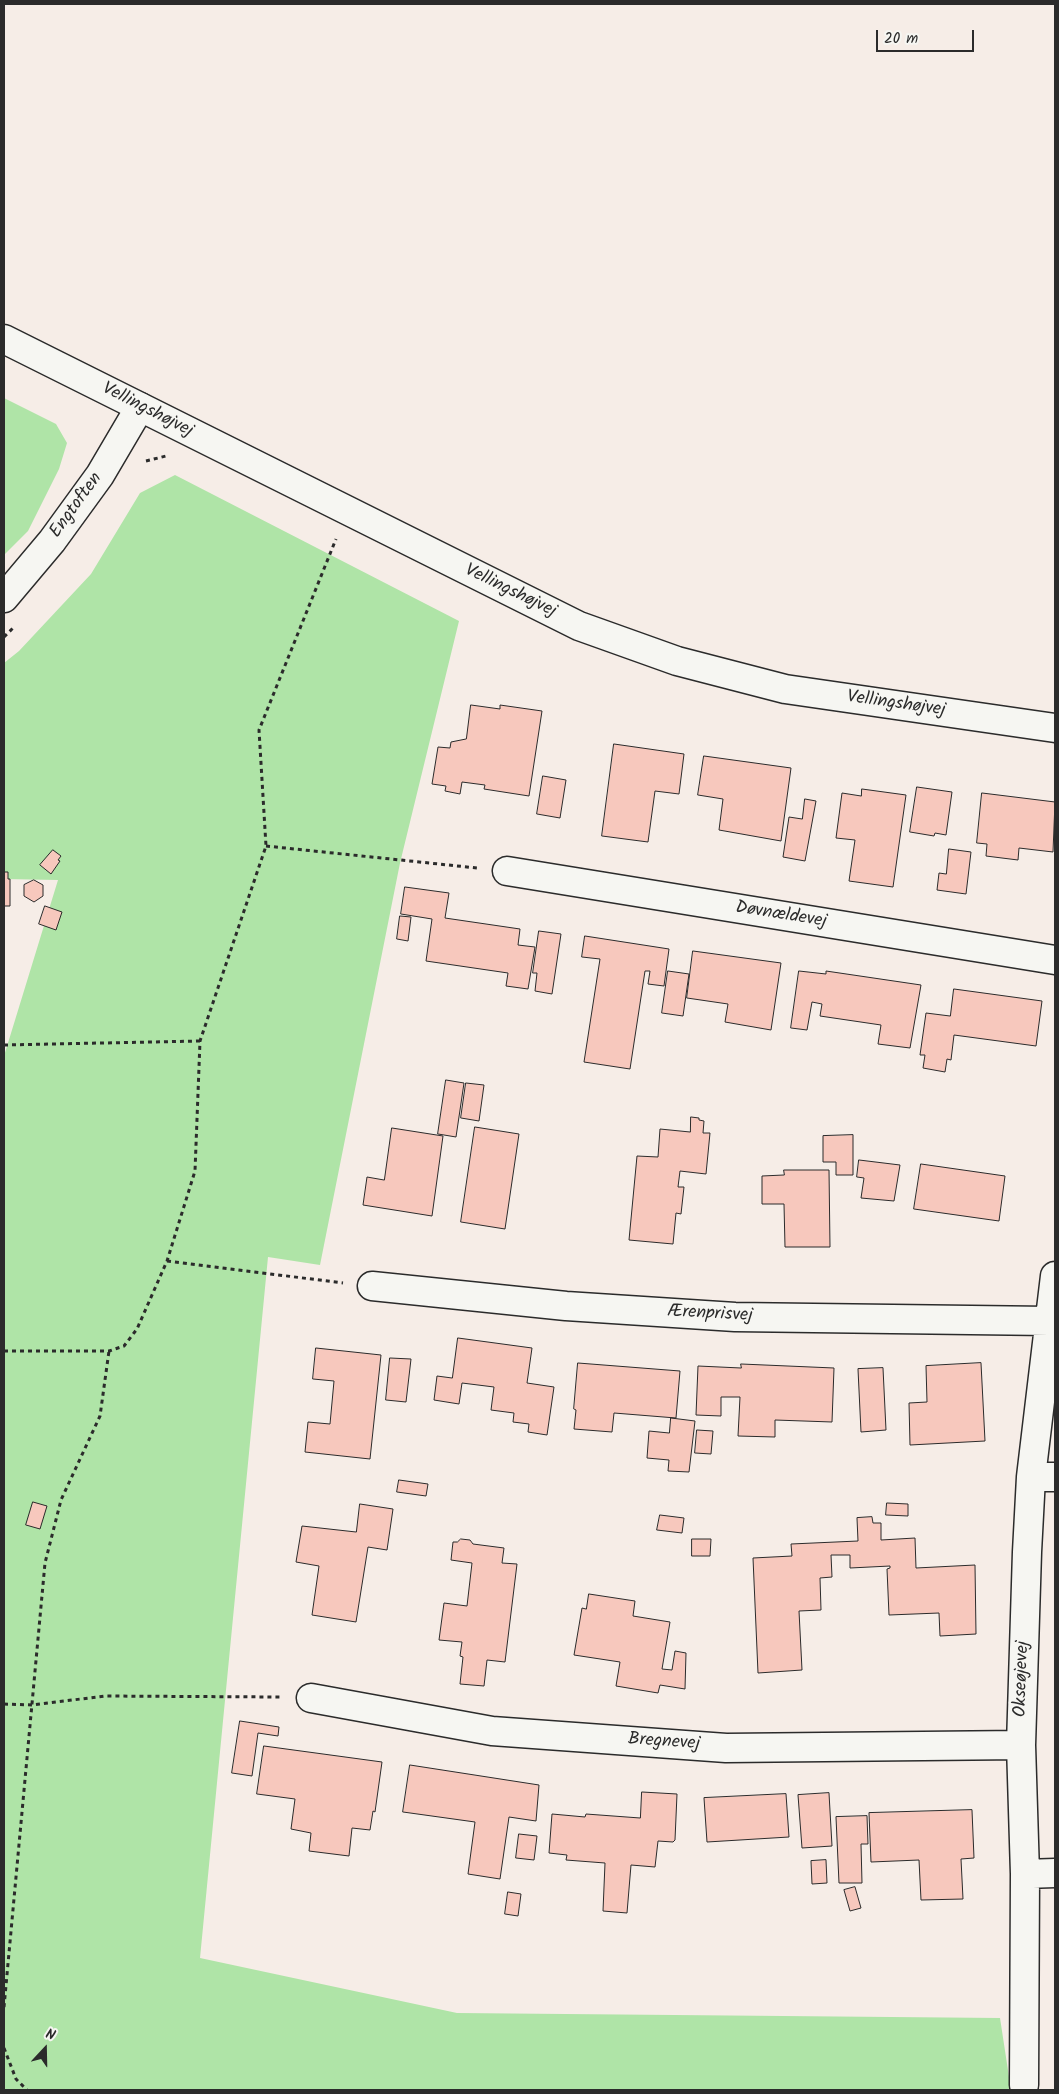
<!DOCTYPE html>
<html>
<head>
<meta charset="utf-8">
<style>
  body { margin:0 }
  #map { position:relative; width:1059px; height:2094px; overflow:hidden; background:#f6ede7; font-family:Kalam,sans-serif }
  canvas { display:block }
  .frame { position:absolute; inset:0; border:5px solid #2b2b2b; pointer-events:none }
  .north { position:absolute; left:20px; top:2024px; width:50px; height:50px; -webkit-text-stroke:4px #f6f6f2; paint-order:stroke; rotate:21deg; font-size:14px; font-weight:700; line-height:20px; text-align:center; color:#2b2b2b }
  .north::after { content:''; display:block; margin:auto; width:18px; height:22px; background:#2b2b2b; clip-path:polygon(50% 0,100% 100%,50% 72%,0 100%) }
  .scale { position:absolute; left:876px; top:30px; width:98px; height:22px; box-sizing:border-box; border:2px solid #2b2b2b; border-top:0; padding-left:6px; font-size:15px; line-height:18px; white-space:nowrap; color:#2b2b2b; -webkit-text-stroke:4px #f6f6f2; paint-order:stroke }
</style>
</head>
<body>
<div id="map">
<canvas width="1059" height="2094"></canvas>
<div class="frame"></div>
<div class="north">N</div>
<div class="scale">20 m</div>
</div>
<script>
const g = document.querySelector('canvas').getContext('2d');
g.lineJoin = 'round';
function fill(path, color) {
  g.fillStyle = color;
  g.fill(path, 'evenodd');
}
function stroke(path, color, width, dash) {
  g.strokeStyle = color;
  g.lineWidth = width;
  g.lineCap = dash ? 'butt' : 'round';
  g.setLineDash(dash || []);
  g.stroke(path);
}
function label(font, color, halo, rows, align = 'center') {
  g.font = font + ' Kalam,sans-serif';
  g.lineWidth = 4.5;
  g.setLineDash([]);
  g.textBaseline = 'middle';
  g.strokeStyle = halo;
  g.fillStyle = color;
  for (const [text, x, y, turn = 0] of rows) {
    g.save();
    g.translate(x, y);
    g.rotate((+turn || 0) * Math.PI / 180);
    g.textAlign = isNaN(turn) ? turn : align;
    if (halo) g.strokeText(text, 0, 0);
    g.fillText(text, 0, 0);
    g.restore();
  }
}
const green = new Path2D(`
  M 4,398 L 56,424 L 67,443 L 59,469 L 28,531 L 4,555 Z
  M 175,475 L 459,621 L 400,863 L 320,1265 L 268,1257 L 200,1958 L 457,2013 L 1000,2018 L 1011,2090 L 4,2090 L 4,1056 L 58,880 L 4,879 L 4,663 L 19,651 L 91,574 L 140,493 Z`);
const building = new Path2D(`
  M 471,705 L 500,709 L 500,705 L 542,711 L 529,796 L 484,789 L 485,785 L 462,782 L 460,794 L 445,791 L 446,786 L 432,784 L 438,747 L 450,748 L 451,742 L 466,739 Z
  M 614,744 L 684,754 L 679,794 L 655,791 L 648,842 L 602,836 Z
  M 704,756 L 791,768 L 781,841 L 719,830 L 723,799 L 698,795 Z
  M 543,776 L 566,780 L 560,818 L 537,814 Z
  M 917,787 L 952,792 L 946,835 L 935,833 L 934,836 L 910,832 Z
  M 862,789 L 906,795 L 893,887 L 849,881 L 855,840 L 836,838 L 842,793 L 861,796 Z
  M 982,793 L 1055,802 L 1053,852 L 1019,848 L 1018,860 L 986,856 L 987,844 L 977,843 Z
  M 805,799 L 816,801 L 805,861 L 783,857 L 789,817 L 802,819 Z
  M 949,849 L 971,852 L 966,894 L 937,890 L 939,873 L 946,874 Z
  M 53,850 L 61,856 L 58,860 L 60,861 L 51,874 L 40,865 Z
  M 4,872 L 8,872 L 8,879 L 10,879 L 10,906 L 4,906 Z
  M 34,880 L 43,885 L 43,896 L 34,902 L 24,896 L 24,885 Z
  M 405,887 L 449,893 L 445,918 L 520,929 L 518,945 L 535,947 L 528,989 L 506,986 L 508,973 L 426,961 L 432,919 L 401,914 Z
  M 45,906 L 62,912 L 56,930 L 39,924 Z
  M 400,916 L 411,917 L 408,941 L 397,939 Z
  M 539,931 L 561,934 L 552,994 L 535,991 L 537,973 L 533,973 Z
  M 585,936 L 669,949 L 664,986 L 648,984 L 650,971 L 645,971 L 630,1069 L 584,1062 L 600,959 L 582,957 Z
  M 693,951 L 781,963 L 771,1030 L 725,1022 L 728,1004 L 687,998 Z
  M 668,971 L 689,974 L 683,1016 L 662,1013 Z
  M 799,971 L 826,974 L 826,971 L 921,985 L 910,1048 L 878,1044 L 881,1025 L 820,1016 L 822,1004 L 812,1002 L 807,1030 L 791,1028 Z
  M 954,989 L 1042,1001 L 1036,1046 L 954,1035 L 951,1060 L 947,1059 L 945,1072 L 923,1068 L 925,1055 L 920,1055 L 926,1013 L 950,1016 Z
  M 446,1080 L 464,1083 L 456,1137 L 438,1134 Z
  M 466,1083 L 484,1085 L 479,1121 L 461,1118 Z
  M 691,1117 L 699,1118 L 699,1120 L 704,1121 L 703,1133 L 710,1133 L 706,1174 L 680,1171 L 678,1187 L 684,1187 L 681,1214 L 676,1213 L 673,1244 L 629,1240 L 637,1156 L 658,1157 L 660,1129 L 690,1132 Z
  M 475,1127 L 519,1134 L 505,1229 L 461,1222 Z
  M 392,1128 L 443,1136 L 432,1216 L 363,1205 L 367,1177 L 384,1180 Z
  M 853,1135 L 853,1175 L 836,1175 L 836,1162 L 823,1162 L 823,1136 Z
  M 859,1160 L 900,1165 L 894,1201 L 861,1198 L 864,1178 L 857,1177 Z
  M 921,1164 L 1005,1176 L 999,1221 L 914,1209 Z
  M 784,1170 L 829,1170 L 830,1247 L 785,1247 L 784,1204 L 762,1204 L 762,1176 L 784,1175 Z
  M 458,1338 L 532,1348 L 527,1383 L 554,1387 L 547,1435 L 528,1432 L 529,1424 L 513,1422 L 514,1413 L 491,1410 L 494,1387 L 462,1383 L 459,1404 L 434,1400 L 437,1376 L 452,1378 Z
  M 316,1348 L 381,1355 L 370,1459 L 305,1452 L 308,1422 L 330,1424 L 334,1381 L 313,1379 Z
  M 390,1358 L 411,1359 L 406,1402 L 386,1400 Z
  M 578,1363 L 680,1371 L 676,1418 L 614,1413 L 612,1432 L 574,1429 L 576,1410 L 574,1409 Z
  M 981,1363 L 985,1441 L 910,1445 L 909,1403 L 927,1402 L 926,1366 Z
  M 741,1364 L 834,1368 L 832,1422 L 775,1420 L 775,1437 L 738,1436 L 740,1397 L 721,1397 L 721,1416 L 696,1415 L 698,1366 L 741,1368 Z
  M 883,1368 L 886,1430 L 861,1432 L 858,1369 Z
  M 671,1418 L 695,1421 L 689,1472 L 668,1471 L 669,1460 L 647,1458 L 649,1431 L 669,1433 Z
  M 697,1430 L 713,1431 L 711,1454 L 695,1453 Z
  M 399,1480 L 428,1484 L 426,1496 L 397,1492 Z
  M 33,1502 L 47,1506 L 40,1529 L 26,1525 Z
  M 887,1503 L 908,1504 L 908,1516 L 886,1515 Z
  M 360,1504 L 393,1509 L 387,1550 L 368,1547 L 356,1622 L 312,1615 L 319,1566 L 296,1562 L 302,1526 L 356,1532 Z
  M 660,1515 L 684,1518 L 682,1533 L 657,1530 Z
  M 872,1517 L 873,1523 L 881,1523 L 881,1540 L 915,1538 L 916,1568 L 975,1565 L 976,1634 L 940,1636 L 939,1613 L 889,1615 L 887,1569 L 890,1568 L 890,1566 L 850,1568 L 850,1555 L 831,1555 L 832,1577 L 820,1578 L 821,1610 L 799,1611 L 802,1670 L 758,1673 L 753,1558 L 792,1556 L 791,1544 L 858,1541 L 857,1518 Z
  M 461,1539 L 470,1540 L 473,1544 L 504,1548 L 502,1563 L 517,1564 L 505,1662 L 487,1660 L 484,1686 L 460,1684 L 463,1657 L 460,1656 L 462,1642 L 439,1640 L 444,1603 L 467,1606 L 472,1563 L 451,1560 L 453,1542 L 457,1542 Z
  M 692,1539 L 711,1539 L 710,1556 L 692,1556 Z
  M 589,1594 L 635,1601 L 633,1616 L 670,1622 L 662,1669 L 672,1670 L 675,1651 L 686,1653 L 685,1689 L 660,1685 L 658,1693 L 616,1686 L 620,1662 L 574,1655 L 582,1608 L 586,1609 Z
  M 240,1721 L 279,1727 L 278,1736 L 258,1733 L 252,1776 L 232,1773 Z
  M 264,1746 L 382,1762 L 375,1812 L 373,1811 L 370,1830 L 352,1828 L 349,1856 L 309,1851 L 311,1833 L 291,1829 L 295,1799 L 257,1794 Z
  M 410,1765 L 539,1785 L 536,1821 L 509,1817 L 500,1879 L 468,1874 L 475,1822 L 403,1812 Z
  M 642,1792 L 677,1794 L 675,1840 L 673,1842 L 658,1841 L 655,1867 L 631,1865 L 627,1913 L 603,1911 L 605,1863 L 566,1860 L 567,1855 L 549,1853 L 552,1814 L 585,1817 L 586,1814 L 640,1818 Z
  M 829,1793 L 832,1846 L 802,1848 L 798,1795 Z
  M 786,1794 L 789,1837 L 707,1842 L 704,1798 Z
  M 972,1810 L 974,1858 L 961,1859 L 963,1899 L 921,1900 L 919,1860 L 871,1862 L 869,1813 Z
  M 867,1816 L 868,1844 L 861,1844 L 862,1883 L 839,1883 L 836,1817 Z
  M 519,1834 L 537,1836 L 534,1860 L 516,1858 Z
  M 826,1860 L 827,1883 L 812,1884 L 811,1861 Z
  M 855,1887 L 861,1908 L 850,1911 L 844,1890 Z
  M 508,1892 L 521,1894 L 518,1916 L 505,1914 Z`);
const path = new Path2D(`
  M 146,461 L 166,456
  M 4,637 L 14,627
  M 266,846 L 477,868
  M 4,1045 L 200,1041
  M 167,1261 L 343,1283
  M 4,1351 L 109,1351 L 124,1346 L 137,1329 L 167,1261 L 195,1171 L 200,1041 L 266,846 L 259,730 L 336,539
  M 4,1704 L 32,1705 L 105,1696 L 280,1697
  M 4,2007 L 45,1563 L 61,1500 L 100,1416 L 109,1351
  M 4,2048 L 16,2079 L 27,2090`);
const minor = new Path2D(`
  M 4,598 L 52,541 L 100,475 L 140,407
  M 507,871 L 1055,960
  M 372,1286 L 566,1306 L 735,1317 L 1049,1321
  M 1031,1477 L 1055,1477
  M 311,1698 L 492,1731 L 726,1748 L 1021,1745
  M 1025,1874 L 1055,1873
  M 1024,2085 L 1025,1874 L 1021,1745 L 1027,1552 L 1031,1477 L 1055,1276`);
const tertiary = new Path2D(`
  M 4,339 L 579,626 L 677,661 L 785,689 L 1055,728`);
const streetNames = [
  ["Vellingshøjvej",147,411,27],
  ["Engtoften",77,506,-54],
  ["Vellingshøjvej",510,592,26],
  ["Vellingshøjvej",896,705,8],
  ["Døvnældevej",781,916,9],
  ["Ærenprisvej",710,1315,3],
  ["Okseøjevej",1023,1679,-88],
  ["Bregnevej",664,1743,4]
];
fill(green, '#afe4a7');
fill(building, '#f7c8bd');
stroke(building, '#2b2b2b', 1);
stroke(minor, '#2b2b2b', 31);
stroke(tertiary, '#2b2b2b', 31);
stroke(path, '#2b2b2b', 3, [4, 4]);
stroke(minor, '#f6f6f2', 28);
stroke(tertiary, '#f6f6f2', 28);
label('18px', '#2b2b2b', '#f6f6f2', streetNames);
</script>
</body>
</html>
